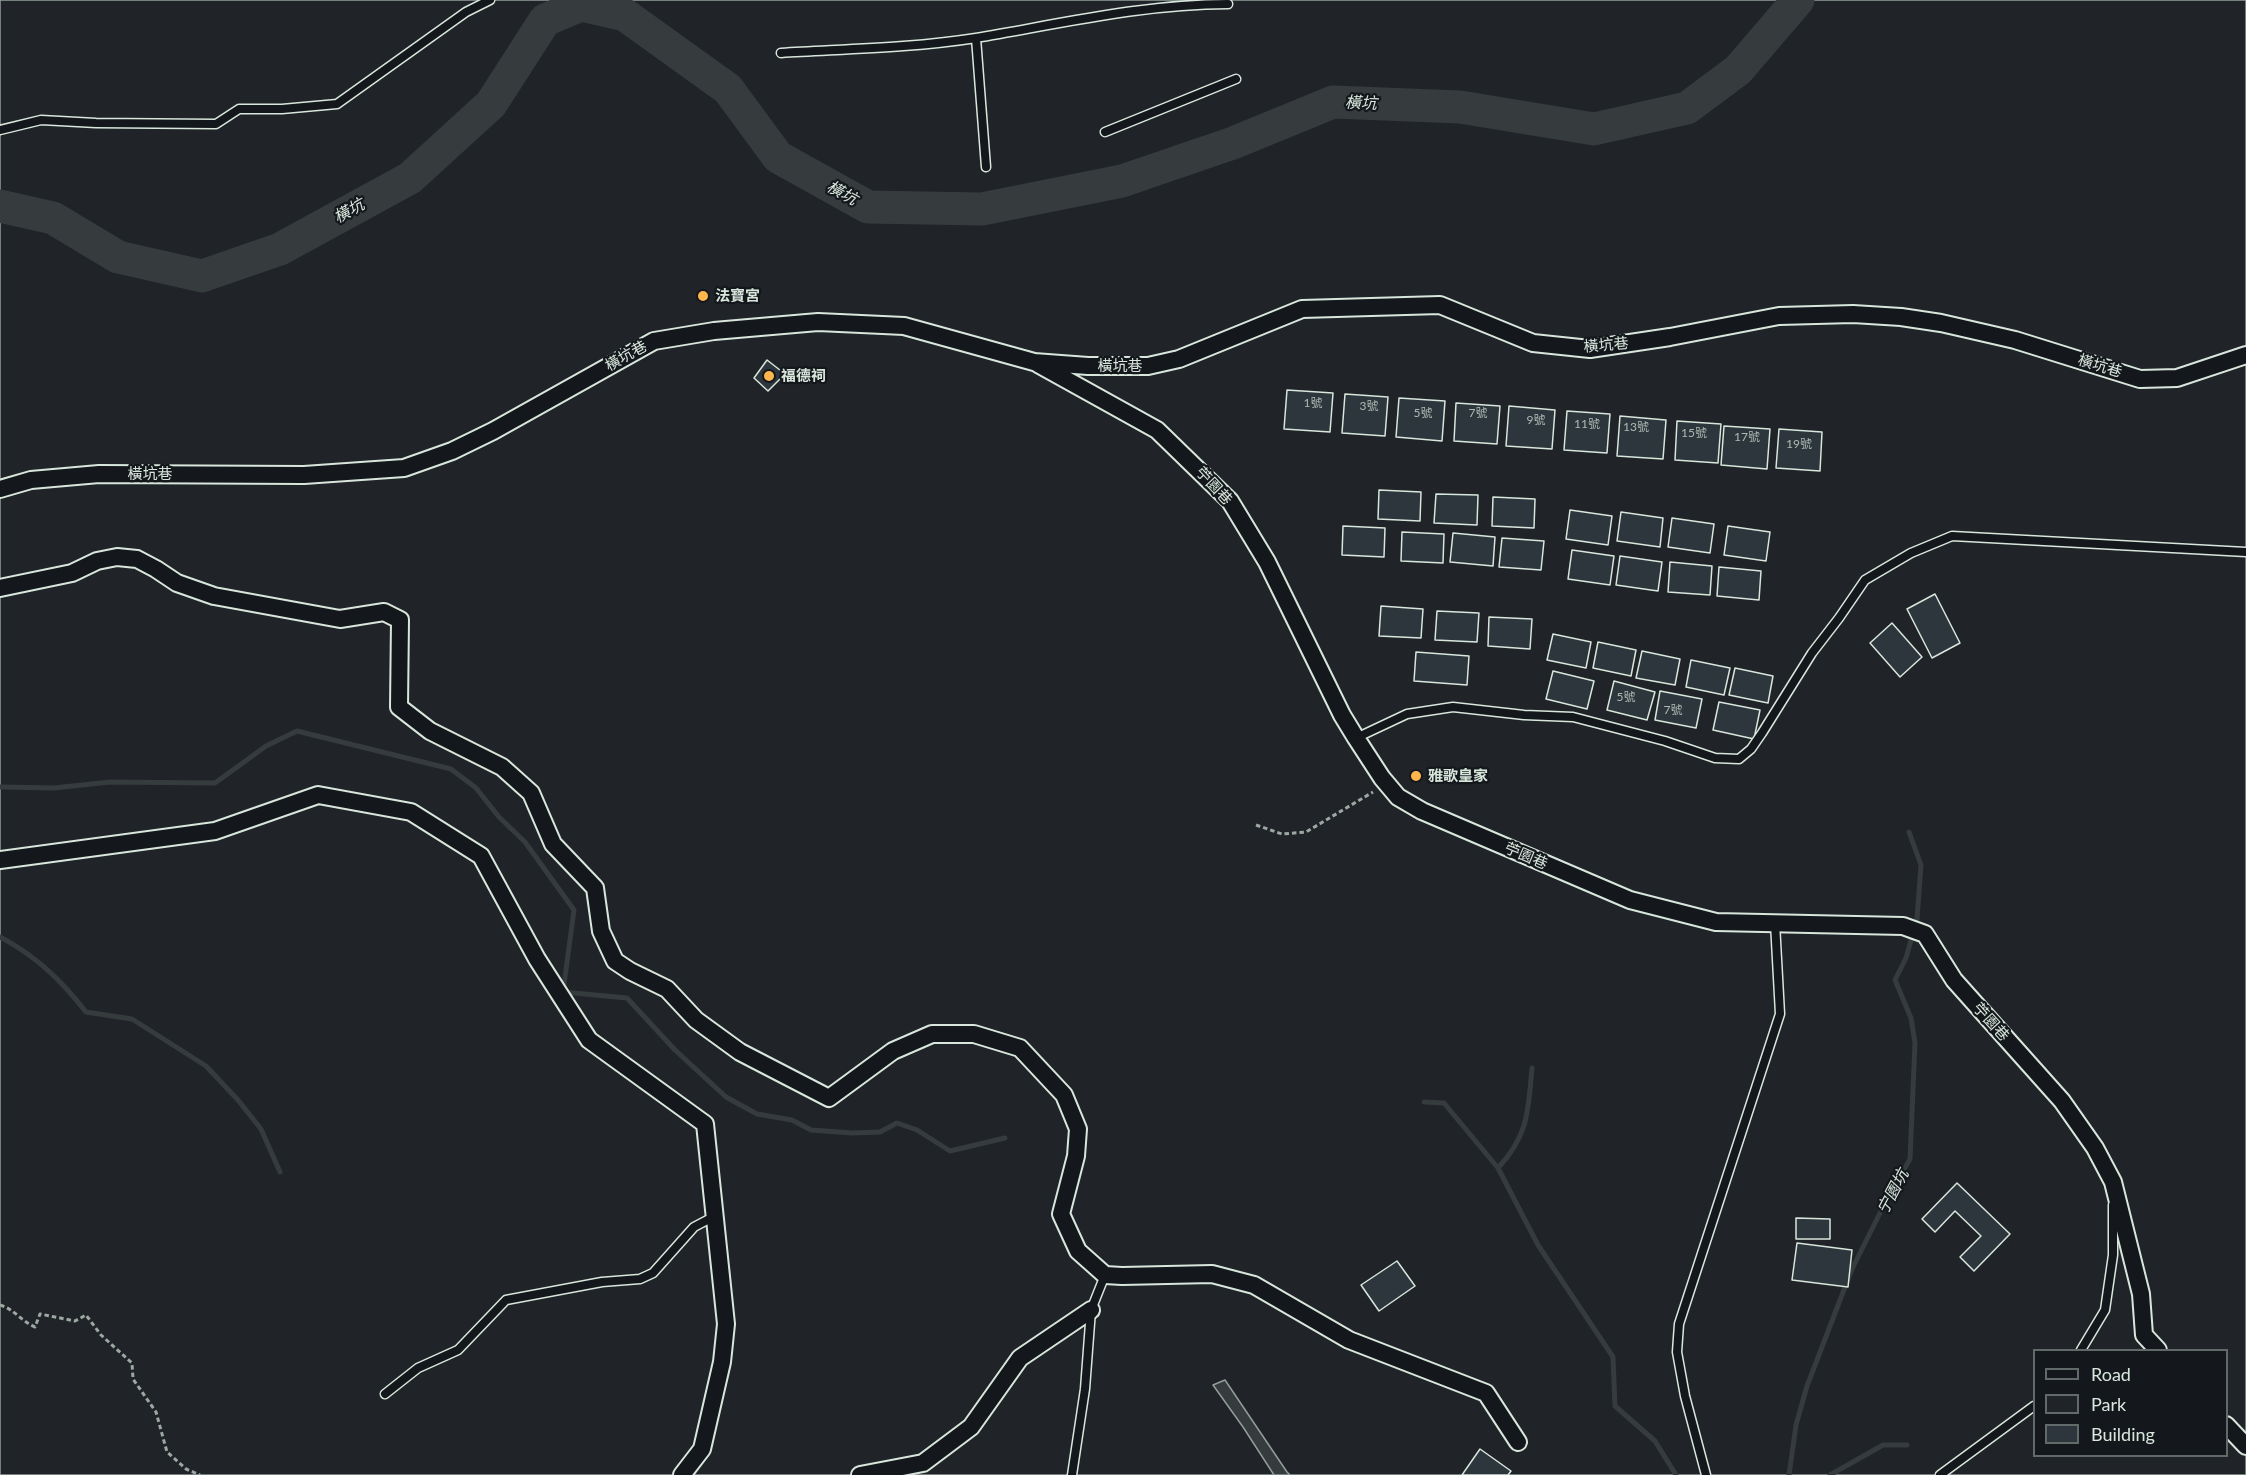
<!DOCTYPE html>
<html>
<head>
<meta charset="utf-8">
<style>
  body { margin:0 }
  #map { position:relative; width:2246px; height:1475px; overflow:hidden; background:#14181c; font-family:Lato,sans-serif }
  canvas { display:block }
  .legend { position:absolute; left:2033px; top:1349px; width:195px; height:108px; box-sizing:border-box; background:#14181c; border:2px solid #626a69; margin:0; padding:8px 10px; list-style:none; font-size:18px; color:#d8e6dc }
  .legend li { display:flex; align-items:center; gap:12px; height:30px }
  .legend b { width:30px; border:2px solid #626a69 }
</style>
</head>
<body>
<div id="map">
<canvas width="2246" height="1475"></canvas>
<ul class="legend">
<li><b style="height:8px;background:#14181c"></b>Road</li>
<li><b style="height:16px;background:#202428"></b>Park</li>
<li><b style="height:16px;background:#2c363c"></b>Building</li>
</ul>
</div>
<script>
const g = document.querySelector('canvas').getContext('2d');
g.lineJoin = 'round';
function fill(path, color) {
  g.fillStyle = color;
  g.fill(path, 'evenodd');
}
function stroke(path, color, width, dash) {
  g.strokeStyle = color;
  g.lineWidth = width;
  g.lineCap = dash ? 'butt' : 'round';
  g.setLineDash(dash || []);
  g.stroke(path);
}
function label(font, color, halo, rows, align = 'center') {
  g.font = font + ' Lato,"Noto Sans TC",sans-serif';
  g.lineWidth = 4.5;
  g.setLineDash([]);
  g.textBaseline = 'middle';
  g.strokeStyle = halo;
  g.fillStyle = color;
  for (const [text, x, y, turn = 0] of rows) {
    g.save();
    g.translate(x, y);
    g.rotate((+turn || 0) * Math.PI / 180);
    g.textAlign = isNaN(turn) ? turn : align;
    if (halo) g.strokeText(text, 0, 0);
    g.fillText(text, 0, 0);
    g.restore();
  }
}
const green = new Path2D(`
  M 0,0 L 2246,0 L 2246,1475 L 0,1475 ZM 2034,1350 L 2226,1350 L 2226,1456 L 2034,1456 Z`);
const water = new Path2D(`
  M 1225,1380 L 1287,1472 L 1290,1475 L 1274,1475 L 1243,1427 L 1213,1385 Z`);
const stream = new Path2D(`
  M 0,787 L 54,788 L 110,782 L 215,783 L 266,746 L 297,731 L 451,769 L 476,788 L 499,817 L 525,842 L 574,910 L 563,992 L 627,998 L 675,1050 L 726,1097 L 757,1114 L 792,1120 L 811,1130 L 852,1133 L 880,1132 L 897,1123 L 917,1130 L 950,1151 L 1005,1138
  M 0,937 C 36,956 61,980 86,1012 L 132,1019 L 206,1066 L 238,1100 L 261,1129 L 280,1172
  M 1424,1102 L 1444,1103 L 1498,1168 L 1538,1245 L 1613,1357 L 1615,1406 L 1655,1441 L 1676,1475
  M 1498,1168 C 1529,1135 1528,1110 1532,1068
  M 1789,1475 L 1796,1425 L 1807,1386 L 1852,1269 L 1883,1207 L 1910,1159 L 1915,1043 L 1911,1018 L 1895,980 L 1906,958 L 1917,919 L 1921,865 L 1909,832
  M 1830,1475 L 1883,1445 L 1907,1445`);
const river = new Path2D(`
  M 0,206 L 53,218 L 118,257 L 202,276 L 280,249 L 410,178 L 491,104 L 545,20 L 581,5 L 625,15 L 728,89 L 778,157 L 868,207 L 982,209 L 1122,181 L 1233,143 L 1333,102 L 1460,107 L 1594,129 L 1687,108 L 1738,70 L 1798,0`);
const building = new Path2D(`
  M 767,360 L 785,374 L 768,391 L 754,378 Z
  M 1287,390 L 1333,393 L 1330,432 L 1284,429 Z
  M 1345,394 L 1388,397 L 1385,436 L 1342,433 Z
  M 1399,398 L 1445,401 L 1442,441 L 1396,437 Z
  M 1456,403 L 1500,406 L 1497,444 L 1454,441 Z
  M 1509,406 L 1555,410 L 1552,449 L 1506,446 Z
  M 1567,411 L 1610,414 L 1607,453 L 1564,450 Z
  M 1620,416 L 1666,420 L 1663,459 L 1617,456 Z
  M 1677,421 L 1721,424 L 1718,463 L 1675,460 Z
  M 1724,426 L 1770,429 L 1767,469 L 1721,465 Z
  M 1779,429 L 1822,432 L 1820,471 L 1776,468 Z
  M 1379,490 L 1421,492 L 1420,521 L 1378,519 Z
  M 1436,494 L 1478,495 L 1477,525 L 1434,523 Z
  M 1493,497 L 1535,499 L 1534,528 L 1492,526 Z
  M 1570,510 L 1612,516 L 1608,545 L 1566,539 Z
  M 1621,512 L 1663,518 L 1660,547 L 1617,541 Z
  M 1672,518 L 1714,524 L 1710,553 L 1668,547 Z
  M 1343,526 L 1385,528 L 1384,557 L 1342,555 Z
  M 1728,526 L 1770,532 L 1766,561 L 1724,555 Z
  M 1402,532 L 1444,534 L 1443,563 L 1401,561 Z
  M 1453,533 L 1495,537 L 1493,566 L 1450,562 Z
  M 1502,538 L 1544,541 L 1541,570 L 1499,567 Z
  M 1572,550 L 1614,556 L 1610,585 L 1568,579 Z
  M 1620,556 L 1662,562 L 1658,591 L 1616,585 Z
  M 1670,562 L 1712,566 L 1710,595 L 1668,592 Z
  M 1719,567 L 1761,571 L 1759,600 L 1717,596 Z
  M 1935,594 L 1960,643 L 1932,658 L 1907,609 Z
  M 1381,606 L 1423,609 L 1421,638 L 1379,636 Z
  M 1437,611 L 1479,613 L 1477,642 L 1435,640 Z
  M 1489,617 L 1532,619 L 1530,649 L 1488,646 Z
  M 1892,623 L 1922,657 L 1900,677 L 1870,643 Z
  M 1553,634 L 1591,642 L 1586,668 L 1547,660 Z
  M 1598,642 L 1636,650 L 1631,676 L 1593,668 Z
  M 1642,651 L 1680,659 L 1675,685 L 1636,678 Z
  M 1416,652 L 1469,656 L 1467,685 L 1414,681 Z
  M 1691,660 L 1730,668 L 1724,695 L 1686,687 Z
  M 1735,668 L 1773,676 L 1768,703 L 1729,695 Z
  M 1553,671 L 1594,681 L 1587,709 L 1546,699 Z
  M 1614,681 L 1655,692 L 1647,720 L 1607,710 Z
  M 1660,691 L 1702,699 L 1696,728 L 1655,720 Z
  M 1719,702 L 1760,710 L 1754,739 L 1713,730 Z
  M 1957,1183 L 2010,1234 L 1974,1271 L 1960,1257 L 1981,1236 L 1955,1211 L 1935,1232 L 1922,1219 Z
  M 1796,1218 L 1830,1219 L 1830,1239 L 1796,1239 Z
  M 1797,1243 L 1852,1250 L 1848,1287 L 1792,1280 Z
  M 1397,1261 L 1415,1286 L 1379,1311 L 1361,1285 Z
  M 1480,1449 L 1511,1471 L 1508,1475 L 1462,1475 Z`);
const path = new Path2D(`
  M 1256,825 L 1282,834 L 1306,832 L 1373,792
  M 0,1305 C 14,1309 21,1321 35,1327 L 40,1314 L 75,1321 L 86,1315 L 101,1335 L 132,1363 L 133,1379 L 156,1412 L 167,1452 L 186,1469 L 200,1475`);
const lane = new Path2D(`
  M 976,38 L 986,167
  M 781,53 C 846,49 912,48 976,38 C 1059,24 1144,4 1228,4
  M 0,130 L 41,120 L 96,123 L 216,124 L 239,109 L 282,109 L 337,104 L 466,12 L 490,0
  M 1105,132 L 1236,79
  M 1356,738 L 1407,714 L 1453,707 L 1524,715 L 1573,717 L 1665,741 L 1715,758 L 1739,759 L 1751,749 L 1762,733 L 1812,653 L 1839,618 L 1865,580 L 1911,553 L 1952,536 L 2246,552
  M 2081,1350 L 2105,1310 L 2113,1255 L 2113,1205
  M 385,1394 L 418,1368 L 458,1350 L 506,1300 L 602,1282 L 640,1279 L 653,1273 L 694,1227 L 715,1216
  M 1072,1475 L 1085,1389 L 1091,1310 L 1105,1275
  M 1706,1475 L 1685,1396 L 1677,1352 L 1679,1324 L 1780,1014 L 1775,923
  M 1940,1475 L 2034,1406`);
const street = new Path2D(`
  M 1038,364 L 1157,430 L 1230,501 L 1267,562 L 1342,715 L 1356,738 L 1382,778 L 1398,797 L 1422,811 L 1630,900 L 1716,922 L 1903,926 L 1925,934 L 1954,980 L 2062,1101 L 2095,1148 L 2113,1182 L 2141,1294 L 2144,1335 L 2158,1350
  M 0,489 L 31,480 L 99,474 L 304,475 L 404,468 L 452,451 L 493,431 L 654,341 L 714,331 L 818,322 L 904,326 L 1034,362 L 1088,366 L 1148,366 L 1179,359 L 1302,309 L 1440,305 L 1533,343 L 1590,349 L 1670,337 L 1779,316 L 1853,314 L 1901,317 L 1941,323 L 2015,340 L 2140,379 L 2177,378 L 2246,355
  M 0,588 L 72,573 L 97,561 L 117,557 L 137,559 L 156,569 L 177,583 L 214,596 L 340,619 L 384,612 L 400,620 L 399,707 L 430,731 L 502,767 L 531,793 L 553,844 L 595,888 L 601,931 L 615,961 L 630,971 L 667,989 L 696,1020 L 740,1052 L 829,1098 L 893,1051 L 932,1034 L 974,1034 L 1020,1048 L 1064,1095 L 1078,1129 L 1076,1156 L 1061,1214 L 1078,1251 L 1105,1275 L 1122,1276 L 1212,1274 L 1254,1285 L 1349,1340 L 1486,1393 L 1518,1442
  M 0,860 L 215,831 L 318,795 L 411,812 L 481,856 L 537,959 L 589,1040 L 705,1124 L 726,1324 L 722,1362 L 702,1449 L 682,1475
  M 2226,1425 L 2246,1446
  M 860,1475 L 923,1463 L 971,1427 L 1020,1358 L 1091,1310`);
const markers = [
  [703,296,6,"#ffb74d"],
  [769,376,6,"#ffb74d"],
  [1416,776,6,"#ffb74d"]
];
const numberNames = [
  ["1號",1313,403],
  ["3號",1369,406],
  ["5號",1423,413],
  ["7號",1478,413],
  ["9號",1536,420],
  ["11號",1587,424],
  ["13號",1636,427],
  ["15號",1694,433],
  ["17號",1747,437],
  ["19號",1799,444],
  ["5號",1626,697],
  ["7號",1673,710]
];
const poiNames = [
  ["法寶宮",715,296],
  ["福德祠",781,376],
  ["雅歌皇家",1428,776]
];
const streetNames = [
  ["橫坑巷",1606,345,-5],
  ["橫坑巷",626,356,-29],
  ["橫坑巷",1120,366],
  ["橫坑巷",2100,366,17],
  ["橫坑巷",150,474],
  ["苧園巷",1214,486,47],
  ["苧園巷",1526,856,23],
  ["苧園巷",1991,1022,48]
];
const waterNames = [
  ["橫坑",1361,103,2],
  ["橫坑",842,193,29],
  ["橫坑",349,211,-29],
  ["宁園坑",1893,1192,-62]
];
fill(green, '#202428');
stroke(green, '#939e99', 1.5);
fill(water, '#363b3e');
stroke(water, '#939e99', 1.5);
stroke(stream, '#363b3e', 5);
stroke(river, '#363b3e', 33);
fill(building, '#2c363c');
stroke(building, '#d8e6dc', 1.5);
stroke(lane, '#d8e6dc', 11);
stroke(street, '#d8e6dc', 20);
stroke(path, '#9da8a2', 3, [4.5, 3]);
stroke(lane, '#14181c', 8);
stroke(street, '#14181c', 16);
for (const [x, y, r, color] of markers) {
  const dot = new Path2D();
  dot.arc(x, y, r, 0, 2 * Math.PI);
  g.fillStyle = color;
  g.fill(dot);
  stroke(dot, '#14181c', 2);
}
label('12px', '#adbab4', null, numberNames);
label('bold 15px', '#d8e6dc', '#14181c', poiNames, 'left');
label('15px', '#d8e6dc', '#14181c', streetNames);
label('italic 16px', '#d8e6dc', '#14181c', waterNames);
</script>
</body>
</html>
